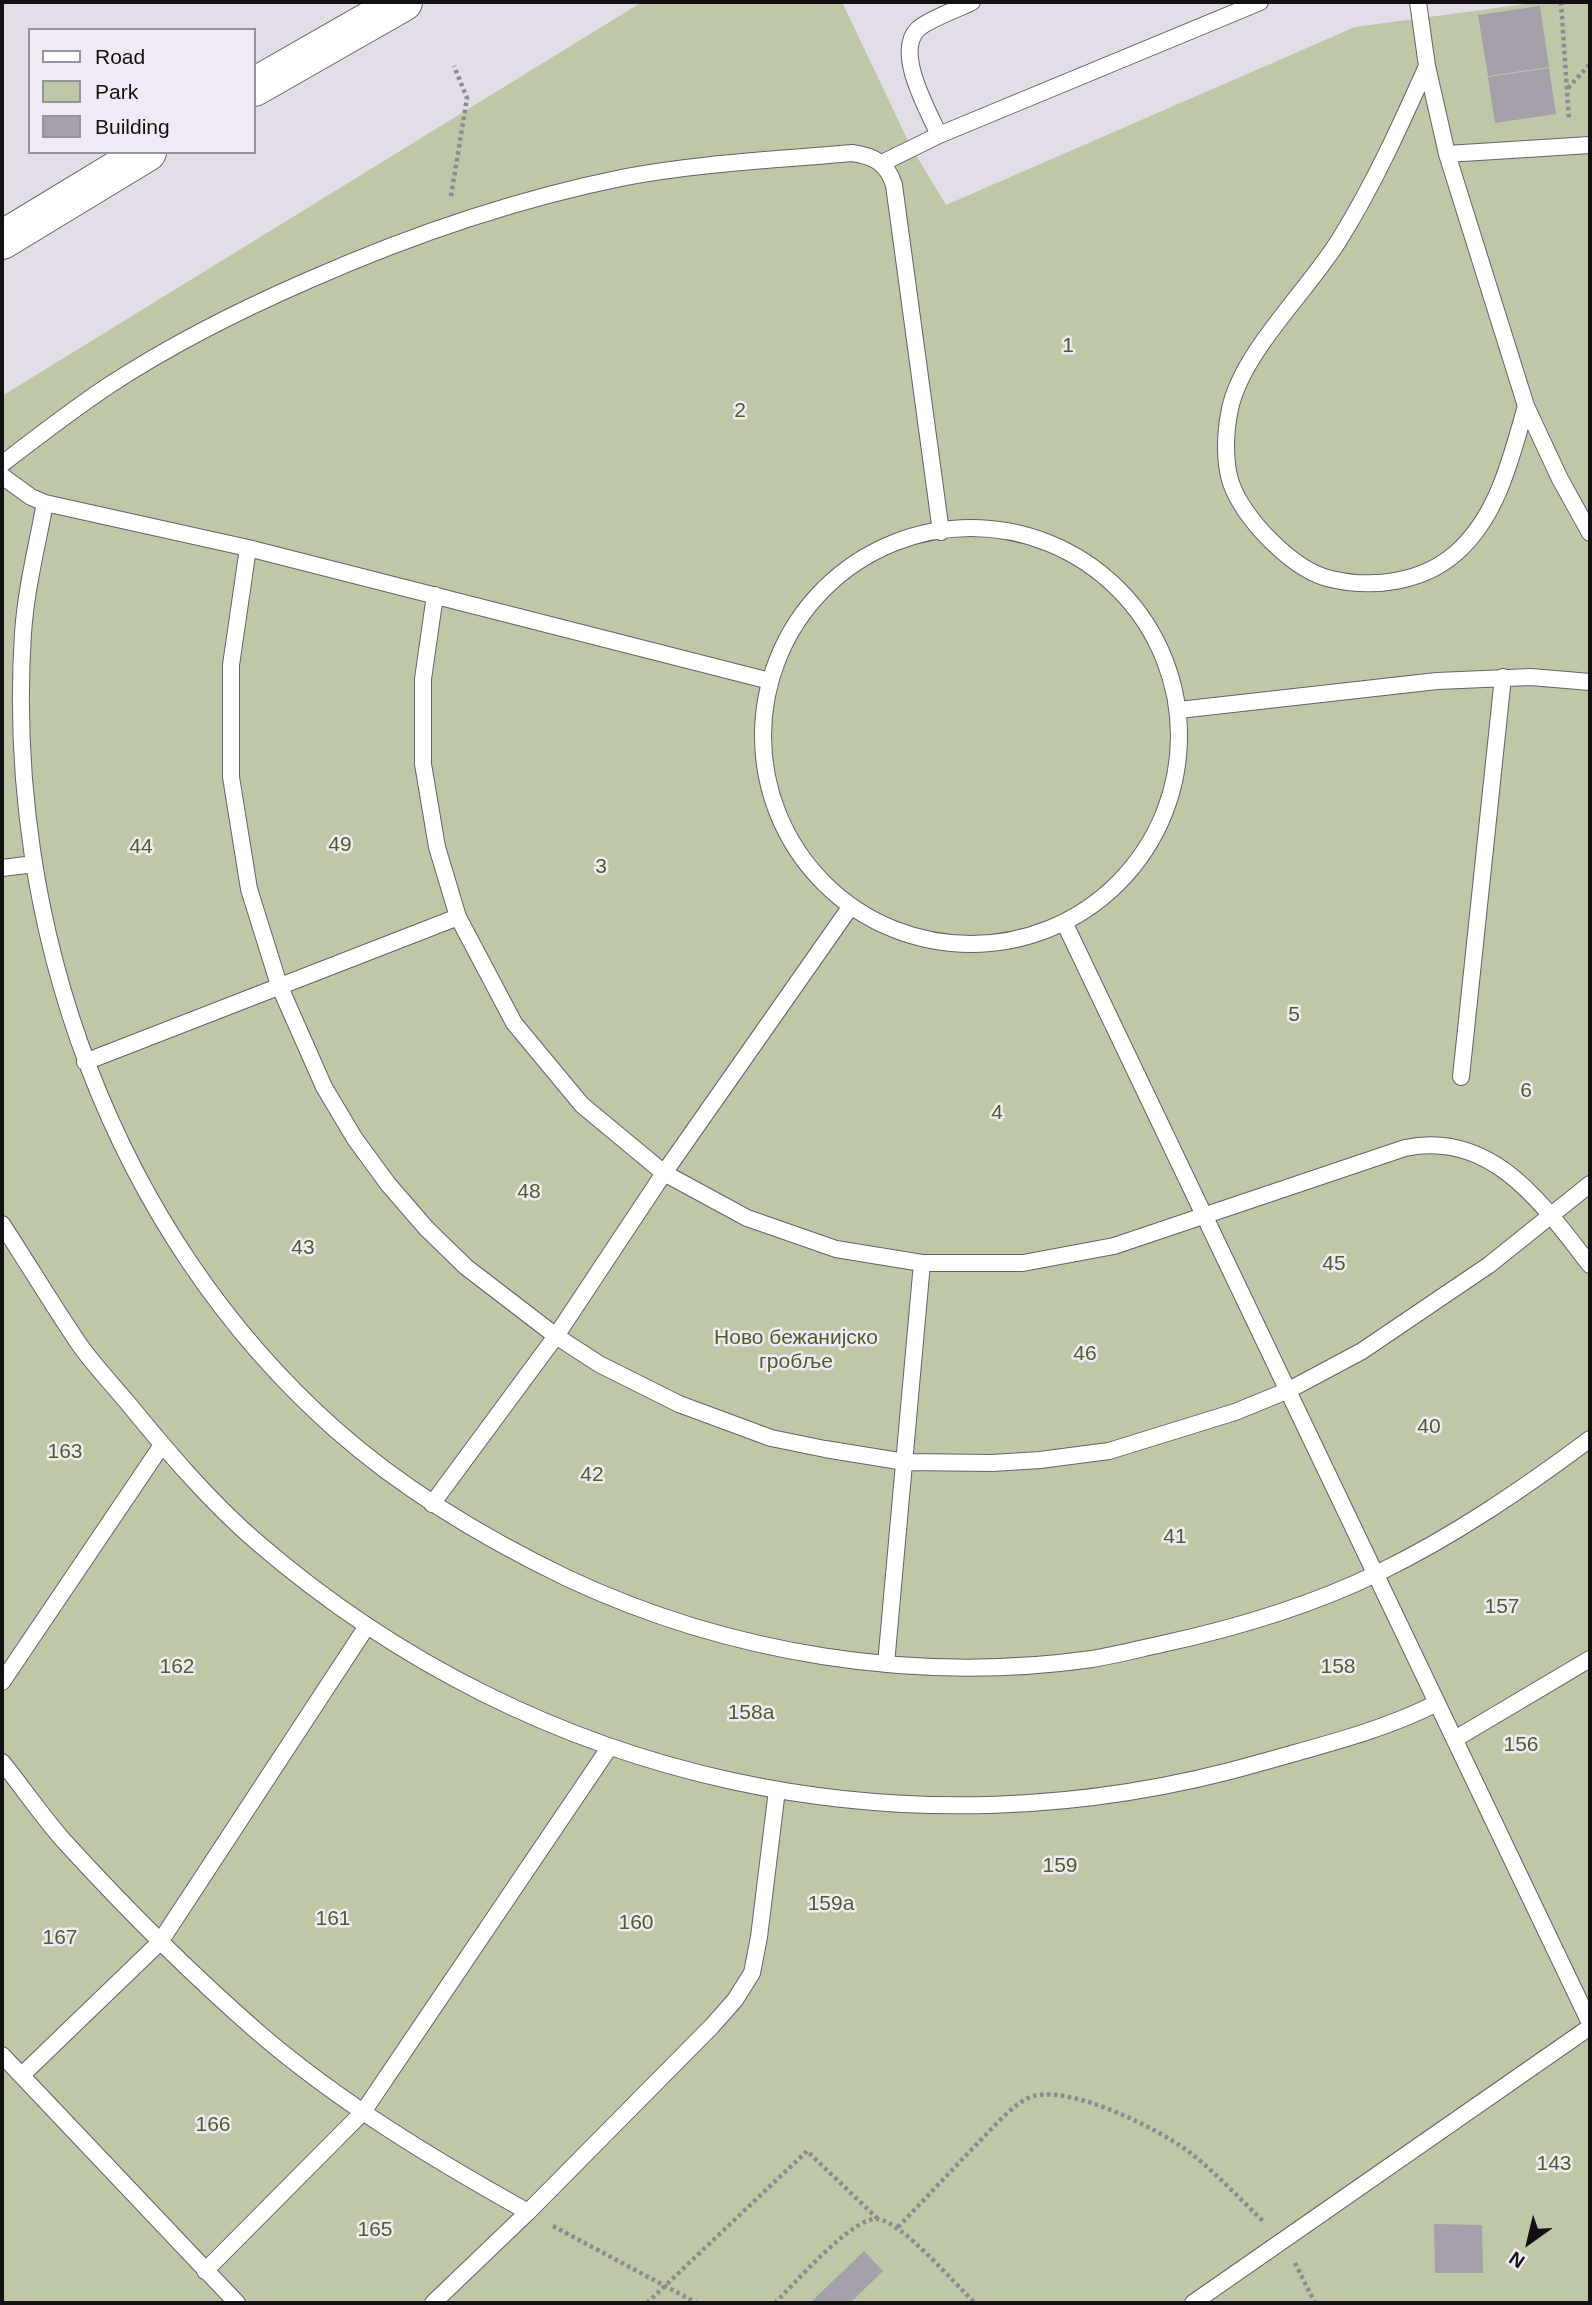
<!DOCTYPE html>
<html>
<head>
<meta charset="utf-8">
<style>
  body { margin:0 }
  #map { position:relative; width:1592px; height:2305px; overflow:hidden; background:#e3dde8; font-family:Arial,sans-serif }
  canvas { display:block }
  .frame { position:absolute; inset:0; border:4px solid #121014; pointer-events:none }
  .legend { position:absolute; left:28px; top:28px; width:228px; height:126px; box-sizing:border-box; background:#f0eaf5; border:2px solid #97939b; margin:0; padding:9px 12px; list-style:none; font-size:21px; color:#121014 }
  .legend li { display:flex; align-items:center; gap:14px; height:35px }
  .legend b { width:35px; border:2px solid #97939b }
  .north { position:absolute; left:1494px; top:2207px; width:70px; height:70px; -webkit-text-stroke:5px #f0eaf5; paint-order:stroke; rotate:214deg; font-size:19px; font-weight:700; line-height:28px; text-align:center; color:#121014 }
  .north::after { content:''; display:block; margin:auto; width:24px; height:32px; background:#121014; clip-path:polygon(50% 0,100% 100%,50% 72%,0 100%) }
</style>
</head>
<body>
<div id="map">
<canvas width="1592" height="2305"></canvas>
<div class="frame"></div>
<ul class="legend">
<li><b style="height:9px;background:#fff"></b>Road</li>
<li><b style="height:19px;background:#bec8a7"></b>Park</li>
<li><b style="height:19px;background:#a5a0aa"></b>Building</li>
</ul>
<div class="north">N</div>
</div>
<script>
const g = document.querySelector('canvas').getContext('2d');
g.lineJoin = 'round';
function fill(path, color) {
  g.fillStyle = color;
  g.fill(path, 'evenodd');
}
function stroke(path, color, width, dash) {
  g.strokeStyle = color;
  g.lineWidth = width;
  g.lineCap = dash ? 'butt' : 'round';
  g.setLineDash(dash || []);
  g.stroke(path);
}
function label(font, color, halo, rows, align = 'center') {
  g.font = font + ' Arial,sans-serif';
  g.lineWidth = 5;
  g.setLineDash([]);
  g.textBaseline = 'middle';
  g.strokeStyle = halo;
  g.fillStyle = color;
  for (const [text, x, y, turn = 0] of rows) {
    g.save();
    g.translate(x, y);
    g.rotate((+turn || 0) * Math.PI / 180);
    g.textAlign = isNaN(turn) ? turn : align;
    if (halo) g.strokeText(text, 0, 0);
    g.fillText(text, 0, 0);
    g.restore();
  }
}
const green = new Path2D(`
  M 642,2 L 842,2 L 911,147 L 946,205 L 1355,27 L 1540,2 L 1590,2 L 1590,2303 L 2,2303 L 2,396 Z`);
const building = new Path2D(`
  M 1540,6 L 1549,67 L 1488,76 L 1478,15 Z
  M 1549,68 L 1556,114 L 1495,123 L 1488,77 Z
  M 1434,2224 L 1482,2225 L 1483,2273 L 1435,2273 Z
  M 864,2251 L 883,2271 L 850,2303 L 810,2303 Z`);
const path = new Path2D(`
  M 1561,2 L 1569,120
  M 1568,88 L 1590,64
  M 451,196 L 467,98 L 454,66
  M 553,2226 L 697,2303
  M 898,2227 C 924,2200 949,2173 975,2146 C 990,2131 1007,2110 1026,2099 C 1062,2079 1164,2131 1193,2155 C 1218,2175 1240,2199 1263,2221
  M 1295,2263 L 1315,2303
  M 647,2303 L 807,2151 L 877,2218
  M 775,2303 C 792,2286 854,2215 878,2219 C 903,2223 954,2283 975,2303`);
const lane = new Path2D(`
  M 972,2 C 960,8 927,20 918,29 C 894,52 928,110 939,135 L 1260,2
  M 1418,2 L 1427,66 L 1447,154 L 1526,406 L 1560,479 L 1590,533
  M 1427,66 C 1401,124 1375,182 1341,237 C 1310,289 1242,351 1230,409 C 1225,432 1224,462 1231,483 C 1243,519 1294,571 1331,579 C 1374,589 1423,582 1456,553 C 1498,516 1511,458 1526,406
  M 1447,154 L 1590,145
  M 882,163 L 939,135
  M 2,464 C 37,437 72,410 108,386 C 172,344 240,310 309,280 C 411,235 516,199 626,177 C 700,163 777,160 852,153 C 874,156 887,163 894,185 L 941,532
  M 2,476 L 31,497 L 45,503 L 248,548 L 770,681
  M 45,503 C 37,546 26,589 23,633 C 4,926 113,1233 336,1430 C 405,1491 484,1538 567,1578 C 729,1654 915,1684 1092,1659 C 1116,1655 1139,1649 1162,1644 C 1236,1628 1310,1606 1378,1573 C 1454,1536 1523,1489 1590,1439
  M763 736a208 208 0 1 1 416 0a208 208 0 1 1-416 0Z
  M 248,548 L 231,665 L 231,777 L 249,889 L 279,985 L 324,1087 L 355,1139 L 388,1184 L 426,1228 L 466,1267 L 556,1336 L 599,1364 L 679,1404 L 771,1438 L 825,1449 L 905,1462 L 992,1463 L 1040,1460 L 1109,1451 L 1235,1412 L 1289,1390 L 1362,1351 L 1489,1265 L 1590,1184
  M 435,595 L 423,679 L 423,764 L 437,847 L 458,917 L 514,1023 L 582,1105 L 664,1173 L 747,1218 L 836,1249 L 922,1263 L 1023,1263 L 1114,1246 L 1405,1148 C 1493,1130 1543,1205 1590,1265
  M 1179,710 L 1437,681 L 1531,677 L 1590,682
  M 2,868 L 34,864
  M 1064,922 L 1590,2023
  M 85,1062 L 458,917
  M 1461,1077 L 1503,677
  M 2,1224 C 28,1264 52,1304 79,1344 C 93,1364 111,1383 127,1402 C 167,1451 210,1502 258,1543 C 538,1784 909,1864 1263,1762 C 1322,1745 1382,1731 1437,1703
  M 432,1504 L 556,1336 L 664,1173 L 851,906
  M 886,1664 L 922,1263
  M 2,1682 L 162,1445
  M 1455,1739 L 1590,1659
  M 2,1762 C 23,1788 42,1816 64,1841 C 126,1909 191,1974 260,2034 C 342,2104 435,2160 528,2212 L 712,2026 L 735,2000 L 752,1973 L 759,1937 L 777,1790
  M 2,2055 L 237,2303
  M 22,2075 L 160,1942 L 367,1626
  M 205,2271 L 363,2112 L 609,1748
  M 433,2303 L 528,2212
  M 1193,2303 L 1590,2027`);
const secondary = new Path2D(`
  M 254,87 L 403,2
  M 2,240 L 147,152`);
const parkNames = [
  ["1",1068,346],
  ["2",740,411],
  ["49",340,845],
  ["44",141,847],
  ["3",601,867],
  ["5",1294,1015],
  ["6",1526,1091],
  ["4",997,1113],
  ["48",529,1192],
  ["43",303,1248],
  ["45",1334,1264],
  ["Ново бежанијско",796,1338],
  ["гробље",796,1362],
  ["46",1085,1354],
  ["40",1429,1427],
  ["163",65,1452],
  ["42",592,1475],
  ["41",1175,1537],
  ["157",1502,1607],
  ["162",177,1667],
  ["158",1338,1667],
  ["158a",751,1713],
  ["156",1521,1745],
  ["159",1060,1866],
  ["159a",831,1904],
  ["161",333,1919],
  ["160",636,1923],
  ["167",60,1938],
  ["166",213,2125],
  ["143",1554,2164],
  ["165",375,2230]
];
fill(green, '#bec8a7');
fill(building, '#a5a0aa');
stroke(lane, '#65616a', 18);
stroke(secondary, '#65616a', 40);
stroke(path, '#8e8a92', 4.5, [3.5, 3.5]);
stroke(lane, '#fff', 16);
stroke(secondary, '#fff', 38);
label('21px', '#4f5d26', '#f0eaf5', parkNames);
</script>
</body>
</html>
